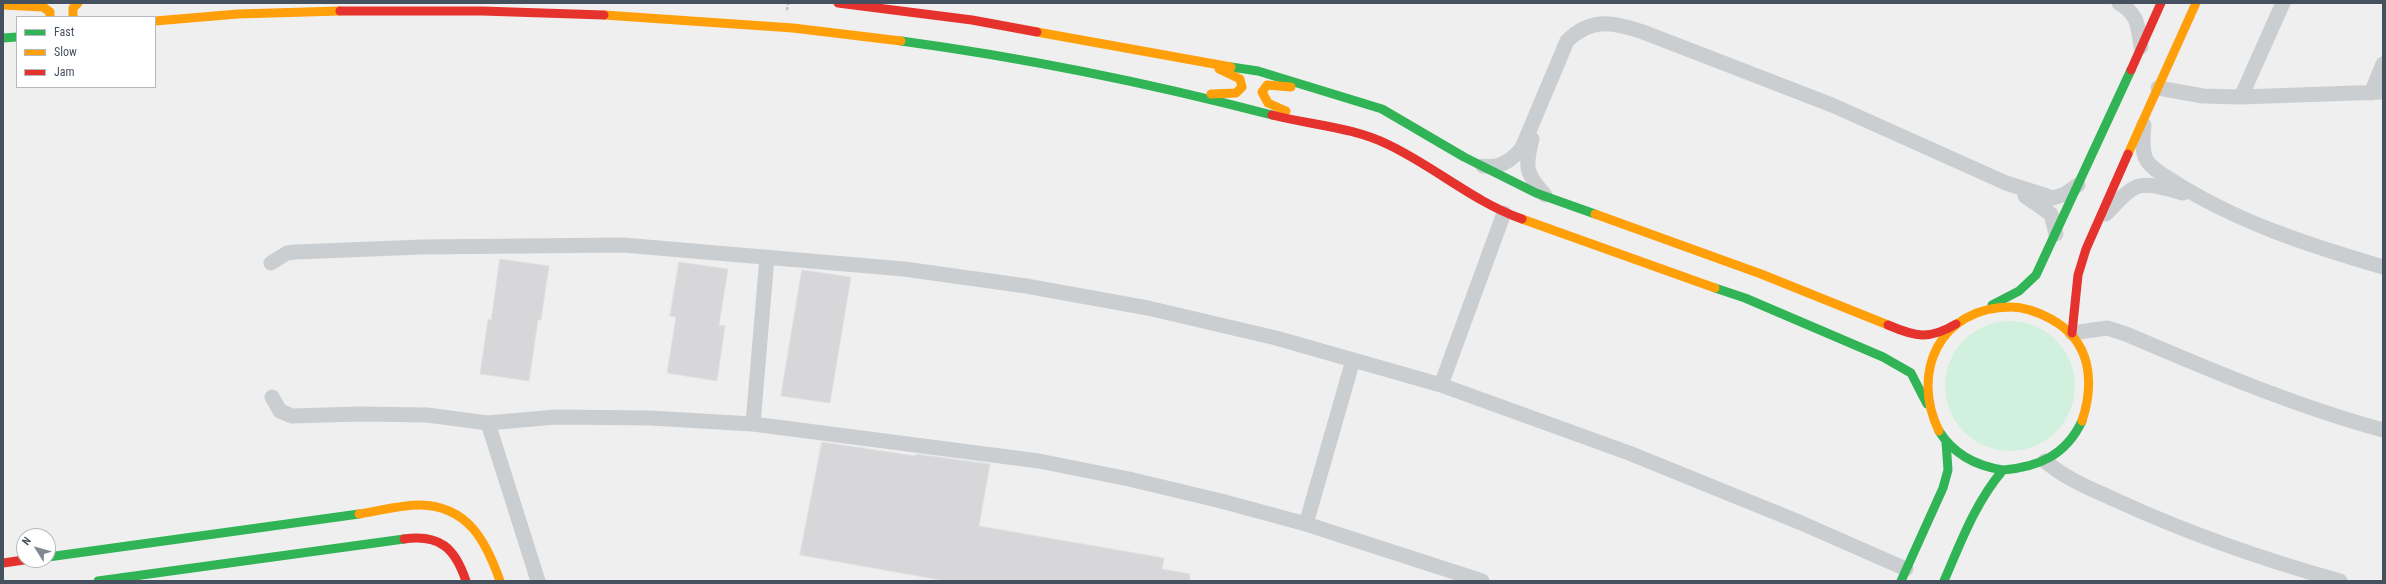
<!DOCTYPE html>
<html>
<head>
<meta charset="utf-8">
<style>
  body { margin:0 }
  #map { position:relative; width:2386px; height:584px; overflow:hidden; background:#f0efef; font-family:"Roboto Condensed",sans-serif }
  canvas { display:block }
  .frame { position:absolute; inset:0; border:4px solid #45515e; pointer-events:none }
  .legend { position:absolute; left:16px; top:16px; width:140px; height:72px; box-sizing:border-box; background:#fff; border:1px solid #b5b9bf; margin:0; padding:5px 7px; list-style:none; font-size:12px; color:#45515e }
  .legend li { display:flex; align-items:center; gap:8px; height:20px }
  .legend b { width:20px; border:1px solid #b5b9bf }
  .north { position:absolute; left:16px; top:528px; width:40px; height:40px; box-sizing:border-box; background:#fff; border:1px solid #b5b9bf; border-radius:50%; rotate:307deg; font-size:11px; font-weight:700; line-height:16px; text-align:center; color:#45515e }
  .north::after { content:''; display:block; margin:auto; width:14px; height:18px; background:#818891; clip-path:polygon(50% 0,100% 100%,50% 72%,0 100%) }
</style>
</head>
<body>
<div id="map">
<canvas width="2386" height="584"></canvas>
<div class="frame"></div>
<ul class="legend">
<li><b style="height:5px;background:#30b455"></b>Fast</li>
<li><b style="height:5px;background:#ff9f0a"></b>Slow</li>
<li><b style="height:5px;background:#e5322d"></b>Jam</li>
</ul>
<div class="north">N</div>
</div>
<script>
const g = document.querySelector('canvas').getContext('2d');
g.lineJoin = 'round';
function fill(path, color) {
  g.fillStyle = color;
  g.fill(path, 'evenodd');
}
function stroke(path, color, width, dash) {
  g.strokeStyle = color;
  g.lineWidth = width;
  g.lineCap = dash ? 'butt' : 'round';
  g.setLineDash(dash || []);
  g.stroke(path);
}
const green = new Path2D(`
  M1945 386a65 65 0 1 1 130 0a65 65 0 1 1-130 0Z`);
const building = new Path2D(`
  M 500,259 L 549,266 L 541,320 L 538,320 L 529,381 L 480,374 L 488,319 L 491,320 Z
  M 679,262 L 728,269 L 719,325 L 725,326 L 717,381 L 667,373 L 676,317 L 670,316 Z
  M 802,270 L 851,277 L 830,403 L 781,396 Z
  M 822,442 L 916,456 L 916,454 L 990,464 L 979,526 L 1164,558 L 1162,569 L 1190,574 L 1190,581 L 946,581 L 800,555 Z`);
const path = new Path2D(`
  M 787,10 L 788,3`);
const street = new Path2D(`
  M 2119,3 C 2138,14 2138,26 2141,47
  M 2158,88 L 2203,96 L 2241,97 L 2383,92
  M 2371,93 L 2383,64
  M 2241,97 L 2283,3
  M 2144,125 C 2143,136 2141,151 2147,161 C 2154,171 2167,177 2176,183 C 2239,223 2312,246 2383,267
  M 1532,139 C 1525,167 1525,173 1545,195
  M 1483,166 C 1499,169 1512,160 1522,148 L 1567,41 C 1591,17 1614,22 1643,32 L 1832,105 L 2006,183 L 2053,198 L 2065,194 L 2078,185
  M 2025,196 L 2051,214 L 2056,234
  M 2106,214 C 2138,179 2139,181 2183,193
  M 271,263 L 287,253 L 296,252 L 422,247 L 623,245 L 904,269 L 1026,286 L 1148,308 L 1276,338 L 1441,385 L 1629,453 L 1799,522 L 1906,569
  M 2072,333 L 2107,328 L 2126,334 C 2210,370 2295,406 2383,430
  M 1441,385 L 1504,213
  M 272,397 L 280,411 L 292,416 L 360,414 L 427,415 L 488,423 L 556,417 L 650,418 L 753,424 L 1039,461 L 1129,479 L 1221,501 L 1306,524 L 1482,581
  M 488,423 L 538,581
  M 753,424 L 767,257
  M 2045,461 C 2067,480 2094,490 2120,502 C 2190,534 2265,560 2340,581
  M 1306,524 L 1353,360`);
const fast = new Path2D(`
  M 3,38 L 17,37
  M 901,41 C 1027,58 1149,83 1272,115
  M 1231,67 L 1258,71 L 1382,109 L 1464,157 L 1536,193 L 1595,214
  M 1715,288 L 1745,298 L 1883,357 L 1911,373 L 1927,404
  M 1992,305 L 2019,291 L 2036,275 L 2131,70
  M 1939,431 C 1954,455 1976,466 2003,470
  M 48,557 L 359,514
  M 98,581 L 404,539
  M 1901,581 L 1943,488 L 1948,470 L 1946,442
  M 1944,581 C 1961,542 1975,503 2003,470 C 2039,467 2066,455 2082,421`);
const slow = new Path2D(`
  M 3,5 L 43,7 L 50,12 L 50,17
  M 604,15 L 793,28 L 901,41
  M 73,17 L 73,8 L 78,3
  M 155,21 L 238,14 L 340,11
  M 1037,32 L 1231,67
  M 1211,94 L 1236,93 L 1242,87 L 1240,79 L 1219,69
  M 1286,111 L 1268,103 L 1262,92 L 1267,85 L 1291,87
  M 2128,154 L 2196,3
  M 1595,214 L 1761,274 L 1888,325
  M 1522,219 L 1715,288
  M 1939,431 C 1910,372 1940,307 2011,307 C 2025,307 2038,312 2051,319 C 2091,341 2095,381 2082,421
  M 359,514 C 379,511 400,505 420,505 C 468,506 486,541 500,581`);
const jam = new Path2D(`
  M 838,3 L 972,20 L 1037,32
  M 340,11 L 482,11 L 604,15
  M 2131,70 L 2161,3
  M 1272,115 C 1311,125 1353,127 1389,145 C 1435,167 1474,202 1522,219
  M 1888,325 C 1916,337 1929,340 1956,324
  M 2072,333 L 2078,275 L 2086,249 L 2128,154
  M 404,539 C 440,534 455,548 466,581
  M 3,563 L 24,560`);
fill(green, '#d1f1de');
fill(building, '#d7d7d9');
stroke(building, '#e1e1e2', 1);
stroke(path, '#b7c5c1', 2.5, [3, 2]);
stroke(street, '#cbced0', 15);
stroke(fast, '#30b455', 9);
stroke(slow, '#ff9f0a', 9);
stroke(jam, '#e5322d', 9);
</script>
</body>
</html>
